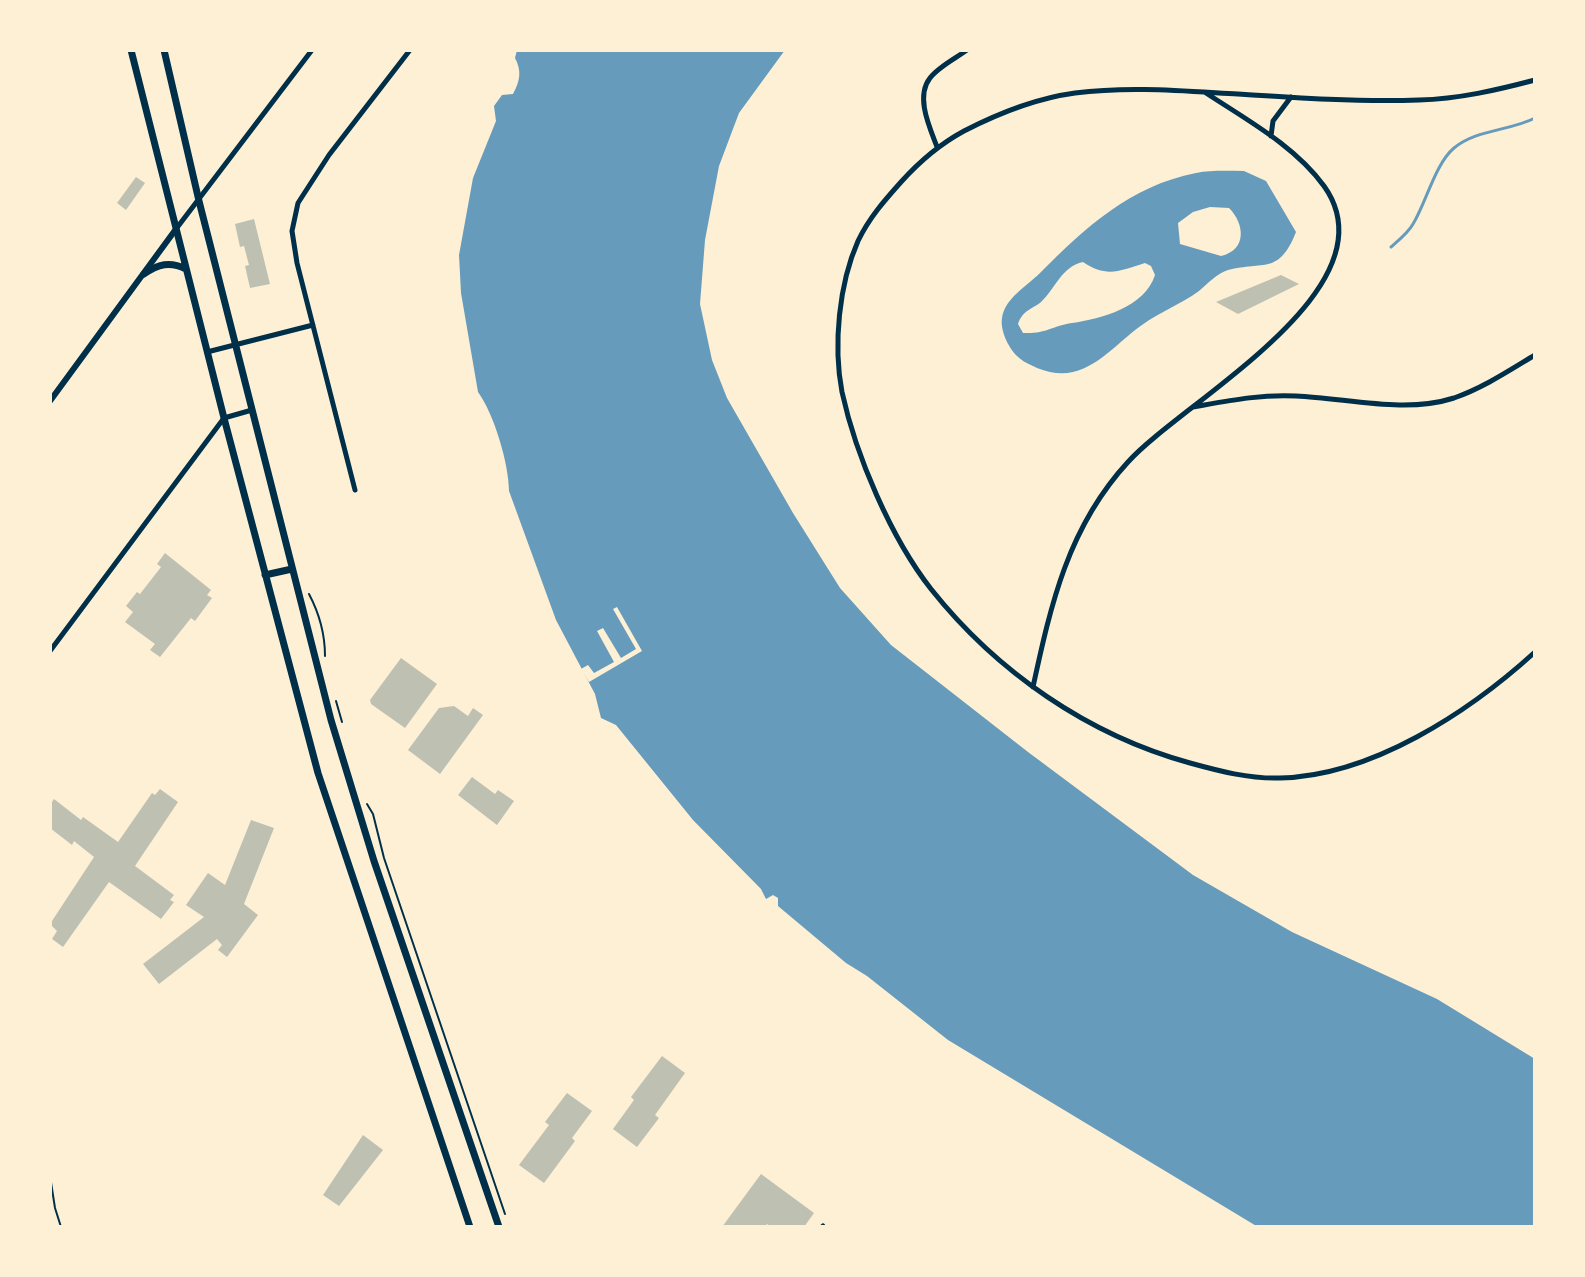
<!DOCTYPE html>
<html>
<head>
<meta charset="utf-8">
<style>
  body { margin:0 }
  #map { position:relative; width:1585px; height:1277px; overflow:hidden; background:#fdf0d5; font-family:Arial,sans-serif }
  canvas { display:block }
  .frame { position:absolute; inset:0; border:52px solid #fdf0d5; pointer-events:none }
</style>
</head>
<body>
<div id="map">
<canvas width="1585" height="1277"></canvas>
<div class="frame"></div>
</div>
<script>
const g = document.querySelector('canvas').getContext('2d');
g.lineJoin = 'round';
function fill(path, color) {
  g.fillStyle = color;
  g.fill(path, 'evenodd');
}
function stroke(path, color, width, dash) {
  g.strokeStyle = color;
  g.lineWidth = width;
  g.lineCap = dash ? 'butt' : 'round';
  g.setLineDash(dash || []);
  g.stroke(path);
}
const water = new Path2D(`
  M 517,50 L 785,50 L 739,113 L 719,166 L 705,240 L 700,304 L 712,360 L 727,398 L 793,513 L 840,588 L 891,645 L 1028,752 L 1193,875 L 1292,932 L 1437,999 L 1535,1059 L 1535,1227 L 1258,1227 L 948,1040 L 867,976 L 846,963 L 778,906 L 778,898 L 773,895 L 766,899 L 761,889 L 693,820 L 616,725 L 601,718 L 595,694 L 556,620 L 509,491 C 509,464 494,414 478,392 L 461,293 L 459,255 L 473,178 L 496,121 L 494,106 L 502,95 L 513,94 C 520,81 522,71 515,58 Z
  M 1244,171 L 1266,181 L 1296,232 C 1279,275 1264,261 1228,270 C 1218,273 1207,284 1199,291 C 1181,304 1160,312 1142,325 C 1107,350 1084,387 1037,368 C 1029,364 1023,362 1017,356 C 1008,347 1000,330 1002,318 C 1005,298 1027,286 1040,273 C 1086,227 1130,186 1196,173 C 1211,170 1228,171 1244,171 ZM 1210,207 L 1229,208 C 1245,224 1247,250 1221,256 L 1180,244 L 1178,223 L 1193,212 ZM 1083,262 C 1107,278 1119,271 1145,263 L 1151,266 L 1155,275 C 1145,307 1101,319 1072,323 C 1052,326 1046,334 1023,333 L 1018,324 C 1023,310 1031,310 1041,302 C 1056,288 1061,267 1083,262 Z`);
const pier = new Path2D(`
  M 617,607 L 642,651 L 589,682 L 581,669 L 588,665 L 594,673 L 614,662 L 597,631 L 603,628 L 621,658 L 636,649 L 613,609 Z`);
const stream = new Path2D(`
  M 1391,247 C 1399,240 1408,233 1413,224 C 1426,203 1435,164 1454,148 C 1477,129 1510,131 1535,118`);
const building = new Path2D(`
  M 136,177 L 145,183 L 126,210 L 117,203 Z
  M 254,219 L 270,284 L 250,288 L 245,266 L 249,265 L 244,246 L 240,247 L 235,224 Z
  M 1281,275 L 1299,284 L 1238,314 L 1216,302 Z
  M 165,553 L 211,590 L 207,595 L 212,598 L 195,621 L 191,618 L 160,657 L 150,650 L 155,644 L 125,622 L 133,612 L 126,606 L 137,592 L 140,594 L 161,567 L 157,564 Z
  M 401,658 L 437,684 L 405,728 L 371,704 L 370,700 Z
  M 454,706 L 468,716 L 473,708 L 483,715 L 440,774 L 408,750 L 439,708 Z
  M 472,777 L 495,794 L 498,790 L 514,801 L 497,825 L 458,795 Z
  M 160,789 L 178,802 L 135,866 L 174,895 L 170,900 L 174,902 L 161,919 L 109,882 L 63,947 L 52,939 L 57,931 L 50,924 L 94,857 L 74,841 L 72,845 L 50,828 L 50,805 L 54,799 L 81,820 L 83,817 L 118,842 L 152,793 L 155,795 Z
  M 251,820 L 274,828 L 244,904 L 258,915 L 227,957 L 218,950 L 222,945 L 217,939 L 159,984 L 143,964 L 204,917 L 186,905 L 208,873 L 225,885 Z
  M 662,1056 L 685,1073 L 655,1115 L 659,1118 L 637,1147 L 613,1129 L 634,1100 L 631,1097 Z
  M 567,1093 L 592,1111 L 572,1138 L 575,1141 L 544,1183 L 519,1165 L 549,1125 L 545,1122 Z
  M 363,1135 L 383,1150 L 339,1206 L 323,1195 Z
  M 761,1174 L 814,1213 L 804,1227 L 771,1227 L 767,1224 L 765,1227 L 722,1227 Z`);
const path = new Path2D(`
  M 309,594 C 319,613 325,633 325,656
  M 336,701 L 342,722
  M 367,804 L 373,814 L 384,858 L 505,1214
  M 50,1176 L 55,1208 L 61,1227`);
const minor = new Path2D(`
  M 1535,80 C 1497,90 1459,99 1419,100 C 1359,102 1298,98 1238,94 C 1184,91 1129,86 1075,93 C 1038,98 997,114 964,131 C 940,144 919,162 901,182 C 884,201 869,218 858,241 C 839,284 833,345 842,392 C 856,456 891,538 931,589 C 997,672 1088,735 1190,763 C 1219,771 1249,779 1280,778 C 1372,776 1469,712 1535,652
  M 1271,136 L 1273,121 L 1291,97
  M 937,147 C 930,128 915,97 930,78 C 938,67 956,58 967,50
  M 176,229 L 312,50
  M 207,352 L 313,325
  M 1193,407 C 1227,401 1261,394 1296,396 C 1347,398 1404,414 1454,398 C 1483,388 1510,370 1535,355
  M 355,490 L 297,263 L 292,231 L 298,203 L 329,155 L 410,50
  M 50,651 L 224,418 L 252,410
  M 1033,687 C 1051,604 1068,527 1128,462 C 1183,401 1397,288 1324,186 C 1295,146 1247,120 1206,93
  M 822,1227 L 823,1226`);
const tertiary = new Path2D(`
  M 50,401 L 176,229`);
const primary = new Path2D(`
  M 131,50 L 224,418 L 318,773 L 470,1227
  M 164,50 L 199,201 L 331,720 L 374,861 L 499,1227
  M 144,274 C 158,264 170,261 186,269
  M 265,575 L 292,569`);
fill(water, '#669bbc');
fill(pier, '#fdf0d5');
stroke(stream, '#669bbc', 3);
fill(building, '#bec0b2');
stroke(path, '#003049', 2);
stroke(minor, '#003049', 5);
stroke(tertiary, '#003049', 6);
stroke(primary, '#003049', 7);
</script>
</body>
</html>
